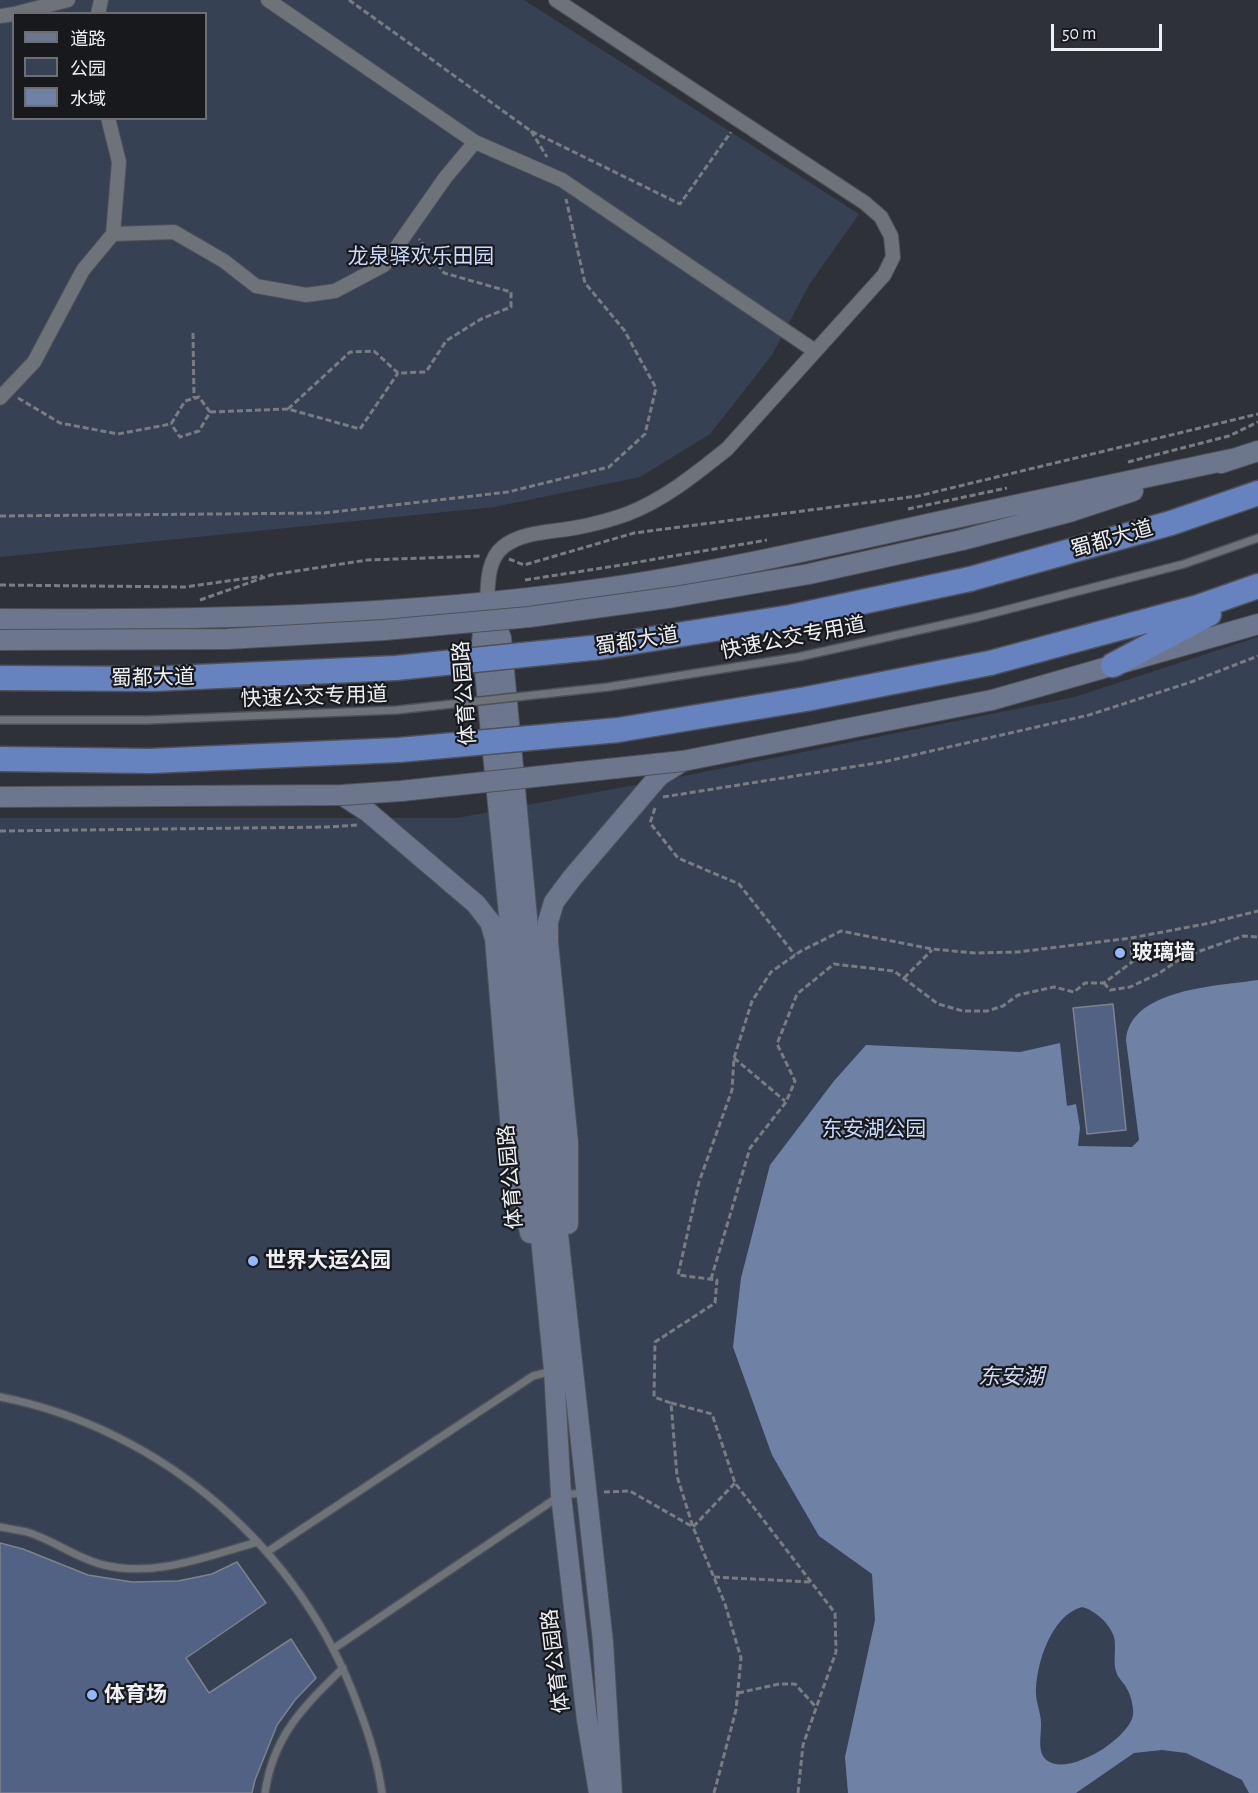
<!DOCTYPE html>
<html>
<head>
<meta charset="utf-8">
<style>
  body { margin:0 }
  #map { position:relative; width:1258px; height:1793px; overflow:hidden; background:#2e3238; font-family:"Alegreya Sans","Noto Sans SC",sans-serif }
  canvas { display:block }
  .legend { position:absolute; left:12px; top:12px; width:195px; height:108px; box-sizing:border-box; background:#18191c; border:2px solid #6d6f72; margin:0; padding:8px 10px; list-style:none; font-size:18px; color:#edeff3 }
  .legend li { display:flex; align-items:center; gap:12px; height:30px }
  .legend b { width:30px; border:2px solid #6d6f72 }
  .scale { position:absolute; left:1051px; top:24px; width:111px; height:27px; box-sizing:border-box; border:3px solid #edeff3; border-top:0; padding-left:8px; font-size:18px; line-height:21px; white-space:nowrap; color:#edeff3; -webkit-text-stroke:4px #18191c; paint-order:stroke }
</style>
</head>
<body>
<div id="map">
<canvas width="1258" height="1793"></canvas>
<ul class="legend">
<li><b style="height:8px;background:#6c778e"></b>道路</li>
<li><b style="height:16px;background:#374154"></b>公园</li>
<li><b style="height:16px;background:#6f81a5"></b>水域</li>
</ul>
<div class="scale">50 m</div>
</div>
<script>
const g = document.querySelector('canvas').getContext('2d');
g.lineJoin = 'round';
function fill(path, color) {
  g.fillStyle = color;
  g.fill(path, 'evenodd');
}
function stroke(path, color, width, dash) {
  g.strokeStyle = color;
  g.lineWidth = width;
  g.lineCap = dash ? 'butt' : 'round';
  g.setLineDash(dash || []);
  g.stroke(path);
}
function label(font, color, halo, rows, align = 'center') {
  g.font = font + ' "Alegreya Sans","Noto Sans SC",sans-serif';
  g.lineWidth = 4.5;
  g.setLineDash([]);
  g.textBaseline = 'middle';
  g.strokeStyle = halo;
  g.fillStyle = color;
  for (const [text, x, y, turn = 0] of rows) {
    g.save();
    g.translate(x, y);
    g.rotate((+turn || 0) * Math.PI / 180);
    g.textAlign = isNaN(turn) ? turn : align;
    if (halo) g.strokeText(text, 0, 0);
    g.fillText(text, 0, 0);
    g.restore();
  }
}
const green = new Path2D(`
  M 0,0 L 524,0 L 859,214 L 809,285 L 772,355 L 710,434 L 640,477 L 494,507 L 0,557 ZM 14,14 L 206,14 L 206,118 L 14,118 Z
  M 1258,637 L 1258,1793 L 0,1793 L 0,818 L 457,818 L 689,775 L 1075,697 Z`);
const water = new Path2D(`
  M 1258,980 L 1258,1793 L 1249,1793 L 1242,1780 L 1186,1753 L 1162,1750 L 1134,1753 L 1076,1793 L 848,1793 L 845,1757 L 875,1620 L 872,1574 L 819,1536 L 772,1455 L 733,1347 L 741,1278 L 770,1165 L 834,1081 L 866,1045 L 1020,1052 L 1060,1043 L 1067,1106 L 1076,1104 L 1080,1128 L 1078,1146 L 1132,1147 L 1139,1140 L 1126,1040 C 1130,988 1220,986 1258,980 ZM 1082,1607 C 1095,1610 1110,1624 1114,1637 C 1117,1649 1112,1663 1117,1674 C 1119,1679 1125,1684 1127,1689 C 1131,1695 1134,1709 1133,1715 C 1129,1738 1075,1772 1052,1763 C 1036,1757 1041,1739 1041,1727 C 1042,1716 1037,1706 1036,1695 C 1035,1666 1051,1615 1082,1607 Z`);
const building = new Path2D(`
  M 1113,1004 L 1126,1130 L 1087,1134 L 1073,1008 Z
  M 0,1543 L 23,1549 L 88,1575 L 132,1582 L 178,1581 L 212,1574 L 237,1562 L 266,1603 L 186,1658 L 209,1693 L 291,1639 L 316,1678 L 295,1700 L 277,1725 L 255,1780 L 252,1793 L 0,1793 Z`);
const path = new Path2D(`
  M 349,0 L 531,131 L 680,204 L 731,132
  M 531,131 L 547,157
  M 193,333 L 194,398
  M 18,398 L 60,423 L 118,434 L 171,424 L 185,401 L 199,397 L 210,412 L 199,431 L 180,437 L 171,424
  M 288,409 L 350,352 L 374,351 L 398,373 L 426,372 L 446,341 L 481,319 L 511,307 L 511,292 L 444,273 L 419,239
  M 210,412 L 288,409 L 360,429 L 398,373
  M 1128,462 L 1229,436 L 1258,422
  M 908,509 L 1007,488
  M 0,516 L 324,513 L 508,492 L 609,467 L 645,434 L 656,388 L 624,330 L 585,283 L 566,199
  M 509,559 L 524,565 L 634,533 L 918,496 L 1258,414
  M 525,580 L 615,566 L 767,540
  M 0,585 L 185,587 L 263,576
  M 200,600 L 271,575 L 367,560 L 482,556
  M 663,797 L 883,762 L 1089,715 L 1191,682 L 1258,656
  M 655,808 L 650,823 L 678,858 L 739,884 L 795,955
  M 0,831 L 328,827 L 358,825
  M 904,978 L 932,950
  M 1104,983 L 1110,990 L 1130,987 L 1158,974 L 1183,957 L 1243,936 L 1258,937
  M 734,1058 L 785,1101
  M 711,1279 L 750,1148 L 786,1102 L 795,1081 L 777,1044 L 797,994 L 834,964 L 894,971 L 938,1004 L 963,1011 L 987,1011 L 1003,1006 L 1018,995 L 1054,987 L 1074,992 L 1085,983 L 1104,983 L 1132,962 L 1131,938
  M 671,1403 L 712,1414 L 735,1483 L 835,1613 L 836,1652 L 803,1745 L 798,1793
  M 604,1492 L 630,1491 L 693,1527 L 735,1483
  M 714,1577 L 811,1582
  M 738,1693 L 779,1684 L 795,1684 L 815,1706
  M 714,1793 L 736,1710 L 741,1658 L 725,1604 L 693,1527 L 677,1476 L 671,1403 L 654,1397 L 655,1342 L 715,1303 L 717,1280 L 678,1275 L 699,1182 L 732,1090 L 734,1058 L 752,1001 L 771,972 L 801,951 L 841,931 L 932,949 L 974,953 L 1018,952 L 1131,938 L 1205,924 L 1258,911`);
const lane = new Path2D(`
  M 978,617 L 1184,564 L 1258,538
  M 0,1397 C 163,1429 302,1550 358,1706 C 369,1734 378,1763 382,1793
  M 0,1527 C 9,1529 19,1530 27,1532 C 54,1540 77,1559 104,1565 C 156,1578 209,1555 258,1542
  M 267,1552 L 533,1376 L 552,1371
  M 333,1649 L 561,1495 L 584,1493
  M 265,1793 C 273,1736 304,1706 343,1668`);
const street = new Path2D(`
  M 268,0 L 475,142 L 562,180 L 815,351
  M 14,14 L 68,0
  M 98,14 L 101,0
  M 0,16 L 14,14
  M 113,234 L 174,232 L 224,261 L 256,286 L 306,295 L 335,291 L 384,265 L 445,178 L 475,142
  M 0,398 L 34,362 L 83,270 L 113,234 L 119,162 L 108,118
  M 487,603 C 488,584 487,560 503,547 C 521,532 552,532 574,528 C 591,525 610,520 627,514 C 664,500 697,473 727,449 L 884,275 L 893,257 L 891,236 L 881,217 L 865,203 L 556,0`);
const secondary = new Path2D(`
  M 1221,463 L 1258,451
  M 962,540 L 1069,512 L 1133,491
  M 486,605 L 482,642 L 554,1370 L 561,1495 L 587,1720 L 599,1793
  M 488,607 L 501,638 L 548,1143 L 603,1642 L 612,1793
  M 0,619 C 200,620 402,617 600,589 C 724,571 846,542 969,515 C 1056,496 1144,478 1232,459
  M 992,700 L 1258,624
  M 342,795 L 368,812 L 476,904 L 490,922 L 495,939 L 512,1143 L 530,1233
  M 568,1224 L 568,1142 L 548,942 L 548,922 L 554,902 L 572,878 L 659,776 L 683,761`);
const highway = new Path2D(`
  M 970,579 L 1171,523 L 1258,493
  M 990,663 L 1198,607 L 1258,586
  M 1113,665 L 1209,614`);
const laneBridge = new Path2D(`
  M 0,720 L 147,720 L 397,710 L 608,687 L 798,657 L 978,617`);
const secondaryBridge = new Path2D(`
  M 0,640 L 227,639 L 384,630 L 529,617 L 674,597 L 809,574 L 962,540
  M 0,797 L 342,795 L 401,791 L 683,761 L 992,700`);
const highwayBridge = new Path2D(`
  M 0,678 L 152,679 L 396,668 L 601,647 L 791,617 L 970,579
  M 0,759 L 150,761 L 399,750 L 618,730 L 806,699 L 990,663`);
const markers = [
  [1120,953,6,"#94b7fd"],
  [253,1261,6,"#94b7fd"],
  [92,1695,6,"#94b7fd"]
];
const parkNames = [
  ["龙泉驿欢乐田园",421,257],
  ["东安湖公园",874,1130]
];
const streetNames = [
  ["蜀都大道",1112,539,-16],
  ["快速公交专用道",793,638,-11],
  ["蜀都大道",637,641,-9],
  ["蜀都大道",153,678,-1],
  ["体育公园路",465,693,-94],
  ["快速公交专用道",314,697,-2],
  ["体育公园路",511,1177,-95],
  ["体育公园路",556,1661,-97]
];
const poiNames = [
  ["玻璃墙",1132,953],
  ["世界大运公园",265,1261],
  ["体育场",104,1695]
];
const waterNames = [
  ["东安湖",1011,1377]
];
fill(green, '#374154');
fill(water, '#6f81a5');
fill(building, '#516285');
stroke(building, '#7e828a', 1.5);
stroke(lane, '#4e5157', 10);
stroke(street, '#4e5157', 16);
stroke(secondary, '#4e5157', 22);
stroke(highway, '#4e5157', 27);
stroke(path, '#797c81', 3, [6, 3]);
stroke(lane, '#6e7279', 7);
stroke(street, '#6e7279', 14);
stroke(secondary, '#6c778e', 20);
stroke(highway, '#6783bf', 24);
stroke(laneBridge, '#4e5157', 10, []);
stroke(secondaryBridge, '#4e5157', 22, []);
stroke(highwayBridge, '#4e5157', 27, []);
stroke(laneBridge, '#6e7279', 7);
stroke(secondaryBridge, '#6c778e', 20);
stroke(highwayBridge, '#6783bf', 24);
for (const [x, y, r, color] of markers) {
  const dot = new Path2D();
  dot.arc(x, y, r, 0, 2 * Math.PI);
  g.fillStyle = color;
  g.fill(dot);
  stroke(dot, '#18191c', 2);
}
label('21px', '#c8dafe', '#18191c', parkNames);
label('21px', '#edeff3', '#18191c', streetNames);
label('bold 21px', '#edeff3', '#18191c', poiNames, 'left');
label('italic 22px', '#cfdbf3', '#18191c', waterNames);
</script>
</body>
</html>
